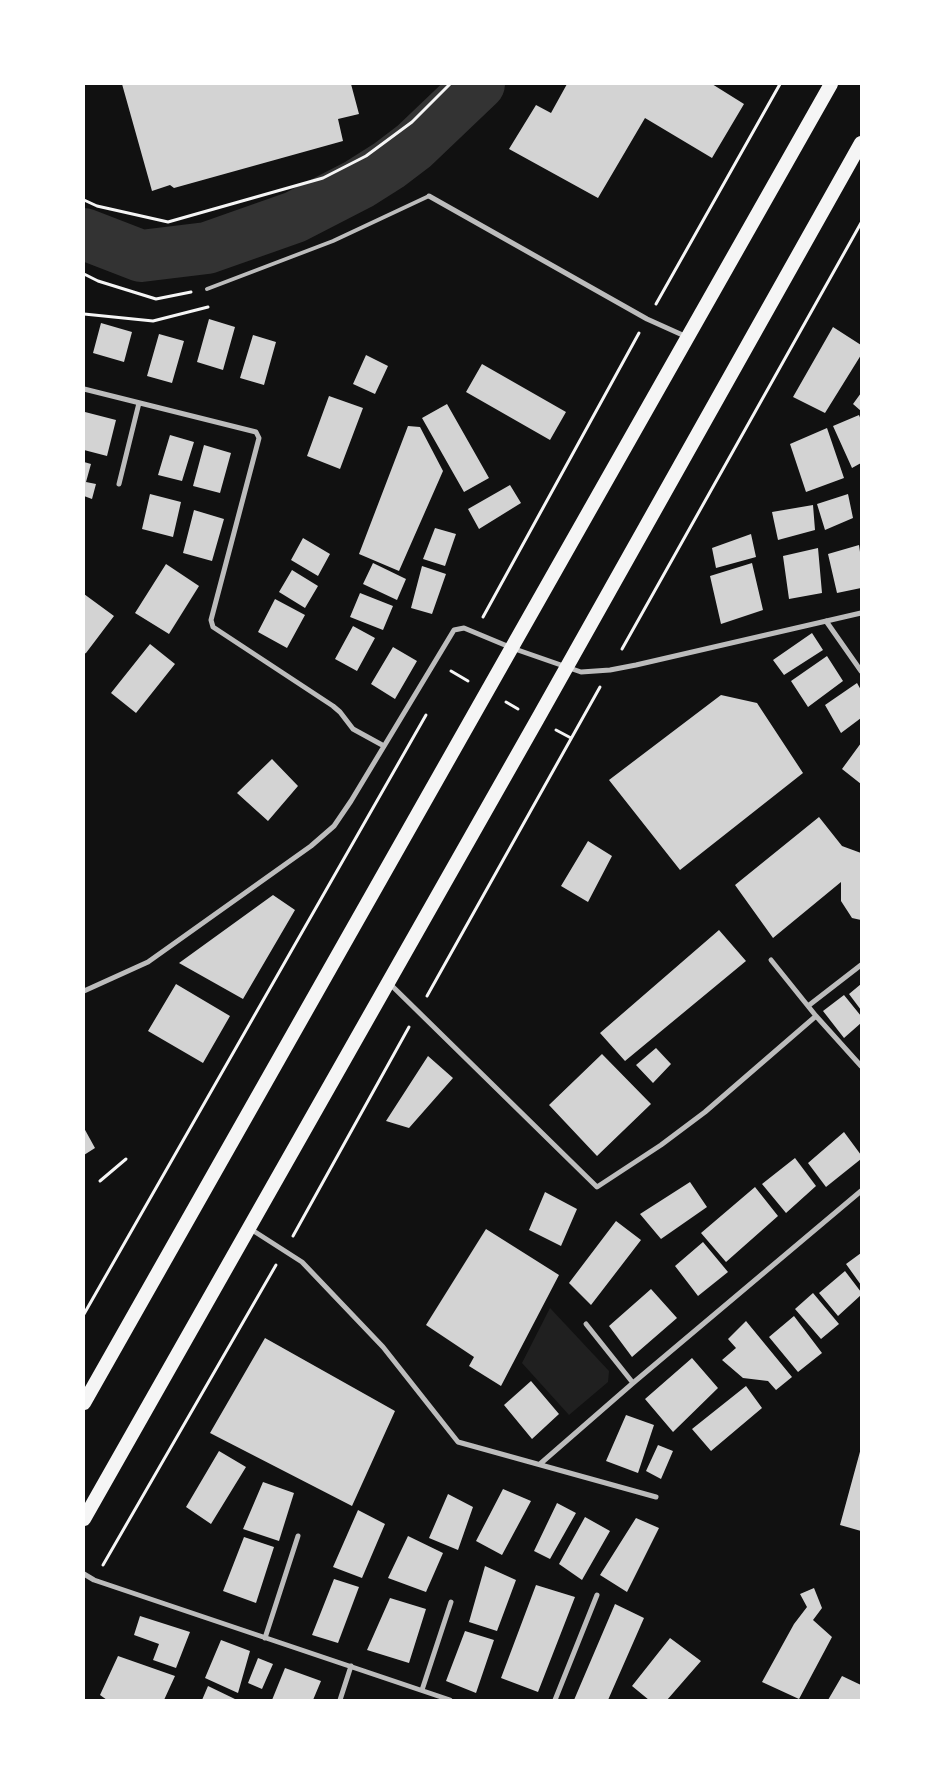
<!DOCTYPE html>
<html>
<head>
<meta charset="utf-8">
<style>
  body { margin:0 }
  #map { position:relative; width:945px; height:1784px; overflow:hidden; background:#111; font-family:"DejaVu Sans",sans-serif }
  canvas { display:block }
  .frame { position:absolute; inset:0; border:85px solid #fff; pointer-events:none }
</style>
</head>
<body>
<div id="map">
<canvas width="945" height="1784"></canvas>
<div class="frame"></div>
</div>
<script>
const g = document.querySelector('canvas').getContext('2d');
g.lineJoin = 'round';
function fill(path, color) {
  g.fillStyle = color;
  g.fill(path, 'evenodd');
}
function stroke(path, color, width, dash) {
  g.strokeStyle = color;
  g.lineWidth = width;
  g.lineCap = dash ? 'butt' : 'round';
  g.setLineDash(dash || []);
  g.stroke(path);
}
const green = new Path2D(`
  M 550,1308 L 609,1371 L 608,1382 L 569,1415 L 522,1363 Z`);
const river = new Path2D(`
  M 84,234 L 141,256 L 207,248 L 295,217 L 359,184 L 389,165 L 414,146 L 479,84`);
const building = new Path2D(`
  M 122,84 L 351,84 L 359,114 L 338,119 L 343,141 L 174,188 L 170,185 L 152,191 Z
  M 567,84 L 712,84 L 744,104 L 712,158 L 645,118 L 598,198 L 509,149 L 536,105 L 551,113 Z
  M 209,319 L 235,327 L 223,370 L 197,362 Z
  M 101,323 L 132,332 L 124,362 L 93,353 Z
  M 833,327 L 861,345 L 861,355 L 825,413 L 793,397 Z
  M 159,334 L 184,341 L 172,383 L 147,376 Z
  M 253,335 L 276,342 L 264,385 L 240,378 Z
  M 366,355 L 388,366 L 375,394 L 353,384 Z
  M 482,364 L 566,412 L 550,440 L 466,392 Z
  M 861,393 L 861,411 L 853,404 Z
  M 329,396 L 363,408 L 340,469 L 307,456 Z
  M 447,404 L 489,478 L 464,492 L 422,418 Z
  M 85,412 L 116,420 L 107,456 L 84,450 L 84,419 Z
  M 859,415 L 861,420 L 861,463 L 852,468 L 833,426 Z
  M 408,426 L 420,427 L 443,471 L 399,571 L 359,554 Z
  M 827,428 L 844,478 L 806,492 L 790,444 Z
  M 170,435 L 194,442 L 182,481 L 158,475 Z
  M 204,445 L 231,453 L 220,493 L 193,486 Z
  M 84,462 L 91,464 L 86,482 L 96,484 L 92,499 L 84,496 Z
  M 510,485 L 521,503 L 479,529 L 468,509 Z
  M 150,494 L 181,502 L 173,537 L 142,529 Z
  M 848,494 L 853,518 L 825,530 L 817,504 Z
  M 813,505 L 815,530 L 778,540 L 772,512 Z
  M 194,510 L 224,519 L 212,561 L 183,553 Z
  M 435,528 L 456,534 L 445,566 L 423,559 Z
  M 751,534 L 756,557 L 716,568 L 712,548 Z
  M 303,538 L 330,554 L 318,576 L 291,560 Z
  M 859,545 L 861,559 L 861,588 L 837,593 L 828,554 Z
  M 818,548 L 822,593 L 789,599 L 783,556 Z
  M 373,563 L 406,579 L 397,600 L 363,584 Z
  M 752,563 L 763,610 L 721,624 L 710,576 Z
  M 166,564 L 199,586 L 169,634 L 135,613 Z
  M 422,566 L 446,574 L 432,614 L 411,608 Z
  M 292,570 L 318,586 L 305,608 L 279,592 Z
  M 360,593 L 393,606 L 383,630 L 350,617 Z
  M 84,594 L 114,616 L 86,653 L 84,654 Z
  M 275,599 L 305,615 L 287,648 L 258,632 Z
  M 353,626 L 375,638 L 357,671 L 335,659 Z
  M 812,633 L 823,650 L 784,675 L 773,660 Z
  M 150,644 L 175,664 L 136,713 L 111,693 Z
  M 393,647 L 417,661 L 395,699 L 371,684 Z
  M 827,656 L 843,681 L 808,707 L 791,681 Z
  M 857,683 L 861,690 L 861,718 L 841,733 L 825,705 Z
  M 721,695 L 757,703 L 803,773 L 680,870 L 609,780 Z
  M 861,743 L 861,784 L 842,769 Z
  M 272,759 L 298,786 L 268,821 L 237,793 Z
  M 819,817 L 842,846 L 861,853 L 861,920 L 852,918 L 841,901 L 841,882 L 773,938 L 735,885 Z
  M 588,841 L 612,856 L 588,902 L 561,886 Z
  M 273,895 L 295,910 L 243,999 L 179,963 Z
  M 719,930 L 746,961 L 625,1061 L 600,1033 Z
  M 176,984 L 230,1016 L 203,1063 L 148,1031 Z
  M 861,984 L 861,1010 L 849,994 Z
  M 844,995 L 861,1016 L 861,1023 L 844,1038 L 823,1011 Z
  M 656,1048 L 671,1064 L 653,1083 L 636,1065 Z
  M 602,1054 L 651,1104 L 597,1156 L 549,1105 Z
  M 428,1056 L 453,1078 L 409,1128 L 386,1121 Z
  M 84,1128 L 95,1148 L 84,1155 Z
  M 844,1132 L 861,1155 L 861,1159 L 826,1187 L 808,1163 Z
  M 795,1158 L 816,1186 L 786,1213 L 762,1184 Z
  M 690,1182 L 707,1207 L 661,1239 L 640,1214 Z
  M 755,1187 L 778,1216 L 726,1262 L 701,1233 Z
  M 545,1192 L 577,1209 L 561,1246 L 529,1230 Z
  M 616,1221 L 641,1240 L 591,1305 L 569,1283 Z
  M 486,1229 L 559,1275 L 501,1386 L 469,1366 L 474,1357 L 426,1325 Z
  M 703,1242 L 728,1272 L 698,1296 L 675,1266 Z
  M 861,1253 L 861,1285 L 846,1264 Z
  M 845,1271 L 861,1292 L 861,1295 L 838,1316 L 819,1293 Z
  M 651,1289 L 677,1318 L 632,1357 L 609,1326 Z
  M 813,1293 L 839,1324 L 821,1339 L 795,1309 Z
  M 794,1316 L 822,1353 L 798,1372 L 769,1337 Z
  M 746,1321 L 792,1377 L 776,1390 L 768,1381 L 743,1378 L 722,1360 L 736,1348 L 728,1339 Z
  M 265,1338 L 395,1411 L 352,1506 L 210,1433 Z
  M 692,1358 L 718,1388 L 673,1432 L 645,1399 Z
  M 531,1381 L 559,1414 L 532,1439 L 504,1405 Z
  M 746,1386 L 762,1408 L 711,1451 L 692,1429 Z
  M 626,1415 L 654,1425 L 638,1473 L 606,1461 Z
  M 658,1445 L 673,1451 L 661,1479 L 646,1471 Z
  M 861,1448 L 861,1531 L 840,1525 Z
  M 219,1451 L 246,1467 L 211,1524 L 186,1507 Z
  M 263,1482 L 294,1493 L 279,1541 L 243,1529 Z
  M 503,1489 L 531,1501 L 502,1555 L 476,1541 Z
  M 448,1494 L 473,1507 L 458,1550 L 429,1538 Z
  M 557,1503 L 576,1513 L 550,1559 L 534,1551 Z
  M 358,1510 L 385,1524 L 362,1578 L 333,1567 Z
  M 585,1517 L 610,1531 L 582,1580 L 559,1564 Z
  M 636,1518 L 659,1528 L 627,1592 L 600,1575 Z
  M 408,1536 L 443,1553 L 426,1592 L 388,1578 Z
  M 244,1537 L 274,1547 L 256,1603 L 223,1591 Z
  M 485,1566 L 516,1580 L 497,1631 L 469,1622 Z
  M 334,1579 L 359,1587 L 338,1643 L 312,1635 Z
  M 536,1585 L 575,1597 L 538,1692 L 501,1678 Z
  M 814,1588 L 822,1608 L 813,1620 L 832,1637 L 799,1699 L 762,1682 L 794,1624 L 807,1607 L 800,1594 Z
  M 390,1598 L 426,1609 L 409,1663 L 367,1650 Z
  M 615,1604 L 644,1618 L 608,1700 L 574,1700 Z
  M 140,1616 L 190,1632 L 176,1668 L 153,1660 L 159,1644 L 134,1635 Z
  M 465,1631 L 494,1640 L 476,1693 L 446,1681 Z
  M 670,1638 L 701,1661 L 667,1700 L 649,1700 L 632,1686 Z
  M 221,1640 L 250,1651 L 238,1693 L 205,1678 Z
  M 118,1656 L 175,1676 L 164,1700 L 107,1700 L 100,1695 Z
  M 258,1658 L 273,1664 L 262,1689 L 248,1683 Z
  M 285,1668 L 321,1681 L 313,1700 L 272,1700 Z
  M 842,1676 L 861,1685 L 861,1700 L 828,1700 Z
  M 208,1686 L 237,1700 L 202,1700 Z`);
const path = new Path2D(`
  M 84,200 L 97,206 L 168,222 L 323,178 L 366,156 L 412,122 L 450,84
  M 84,274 L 98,281 L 156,299 L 191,292
  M 656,304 L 780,84
  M 84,314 L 153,321 L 208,307
  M 483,617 L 639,333
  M 622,649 L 861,223
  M 451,671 L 468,681
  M 506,702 L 518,709
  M 556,730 L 571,738
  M 427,996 L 600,687
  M 100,1181 L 126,1159
  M 293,1236 L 409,1027
  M 84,1314 L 426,715
  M 103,1565 L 276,1265`);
const service = new Path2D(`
  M 207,289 L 333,241 L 429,196`);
const minor = new Path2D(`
  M 429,196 L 647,319 L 687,337
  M 84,389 L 256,432 L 259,438 L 211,620 L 213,627 L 333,706 L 340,712 L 353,729 L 384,746
  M 119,484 L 139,403
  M 826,621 L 861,671
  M 771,960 L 816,1016 L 861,1066
  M 389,983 L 597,1187 L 661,1145 L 705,1112 L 816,1016
  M 84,991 L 148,962 L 311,846 L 334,826 L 351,801 L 454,630 L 464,628 L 512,648 L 581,672 L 610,670 L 636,665 L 861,613
  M 808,1006 L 861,965
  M 249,1228 L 302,1262 L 383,1347 L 458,1442 L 656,1497
  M 586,1324 L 633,1383
  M 540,1464 L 633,1383 L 861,1191
  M 84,1574 L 94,1580 L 450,1700
  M 265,1638 L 298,1536
  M 422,1690 L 451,1602
  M 340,1700 L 351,1666
  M 555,1700 L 597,1595`);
const trunk = new Path2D(`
  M 84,1403 L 831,84
  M 84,1519 L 537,720 L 861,143`);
fill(green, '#202020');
stroke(river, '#333', 52);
fill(building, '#d3d3d3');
stroke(path, '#f5f5f5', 3);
stroke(service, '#bcbcbc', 4);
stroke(minor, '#bcbcbc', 5);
stroke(trunk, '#f5f5f5', 14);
</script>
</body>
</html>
